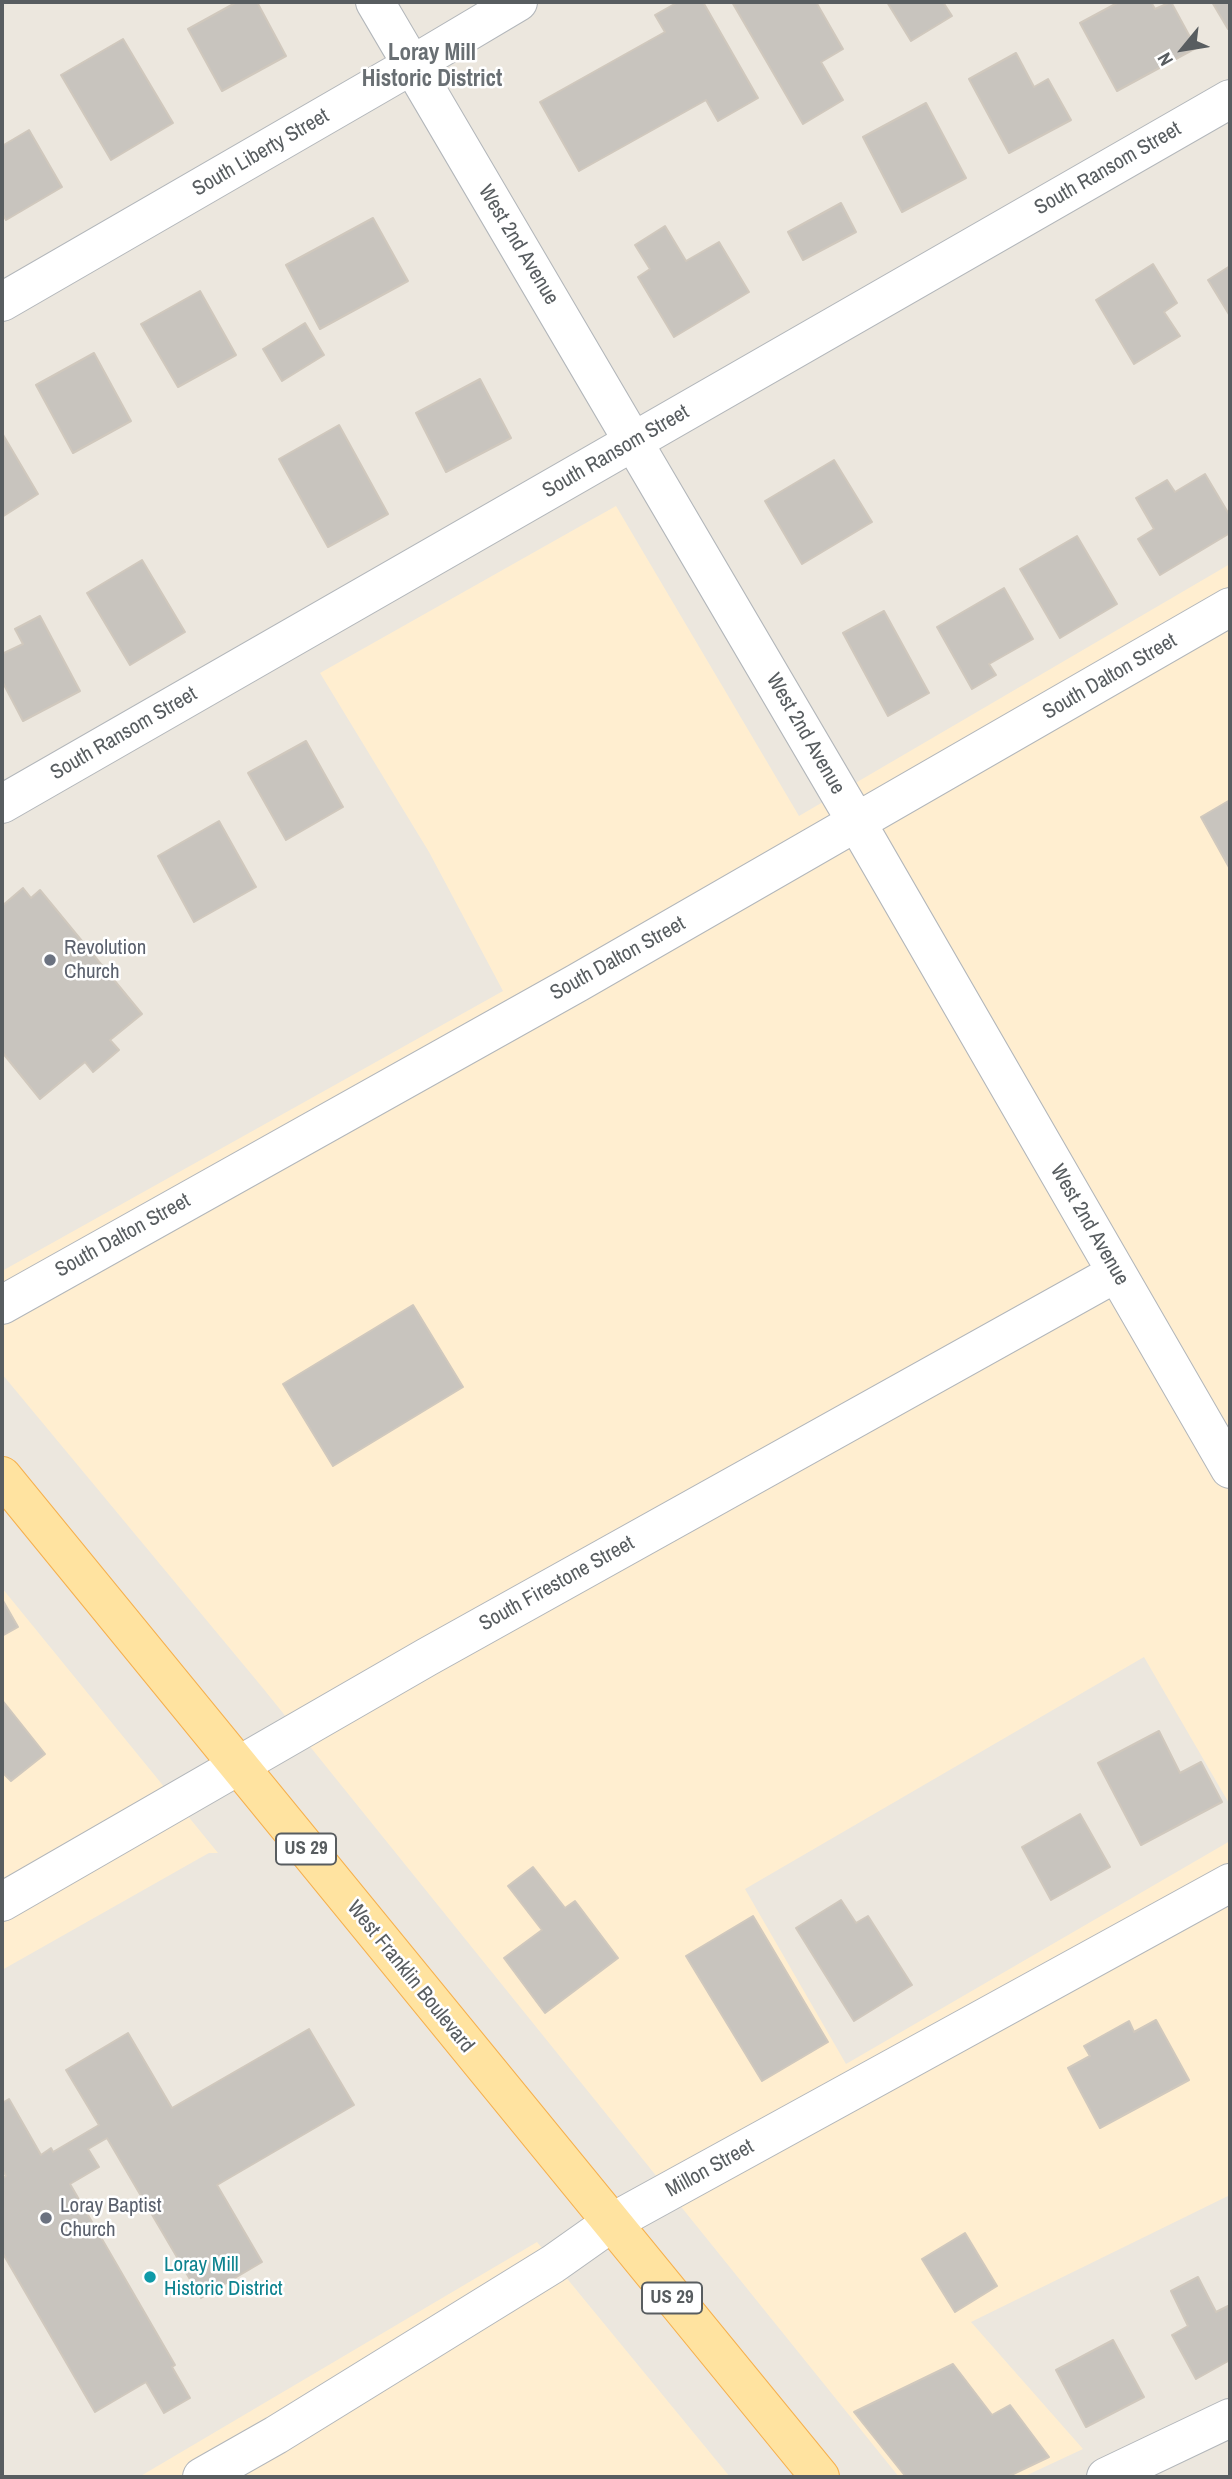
<!DOCTYPE html>
<html>
<head>
<meta charset="utf-8">
<style>
  body { margin:0 }
  #map { position:relative; width:1232px; height:2479px; overflow:hidden; background:#ece7de; font-family:"Archivo Narrow",sans-serif }
  canvas { display:block }
  .frame { position:absolute; inset:0; border:4px solid #585d60; pointer-events:none }
  .north { position:absolute; left:1148px; top:14px; width:70px; height:70px; -webkit-text-stroke:5px #fff; paint-order:stroke; rotate:240deg; font-size:19px; font-weight:700; line-height:28px; text-align:center; color:#585d60 }
  .north::after { content:''; display:block; margin:auto; width:24px; height:32px; background:#585d60; clip-path:polygon(50% 0,100% 100%,50% 72%,0 100%) }
</style>
</head>
<body>
<div id="map">
<canvas width="1232" height="2479"></canvas>
<div class="frame"></div>
<div class="north">N</div>
</div>
<script>
const g = document.querySelector('canvas').getContext('2d');
g.lineJoin = 'round';
function fill(path, color) {
  g.fillStyle = color;
  g.fill(path, 'evenodd');
}
function stroke(path, color, width, dash) {
  g.strokeStyle = color;
  g.lineWidth = width;
  g.lineCap = dash ? 'butt' : 'round';
  g.setLineDash(dash || []);
  g.stroke(path);
}
function label(font, color, halo, rows, align = 'center') {
  g.font = font + ' "Archivo Narrow",sans-serif';
  g.lineWidth = 5;
  g.setLineDash([]);
  g.textBaseline = 'middle';
  g.strokeStyle = halo;
  g.fillStyle = color;
  for (const [text, x, y, turn = 0] of rows) {
    g.save();
    g.translate(x, y);
    g.rotate((+turn || 0) * Math.PI / 180);
    g.textAlign = isNaN(turn) ? turn : align;
    if (halo) g.strokeText(text, 0, 0);
    g.fillText(text, 0, 0);
    g.restore();
  }
}
const commercial = new Path2D(`
  M 616,506 L 799,816 L 1230,564 L 1230,1805 L 1144,1657 L 745,1889 L 846,2064 L 1230,1841 L 1230,2195 L 971,2322 L 1083,2449 L 1023,2477 L 899,2477 L 262,1687 L 2,1374 L 2,1271 L 503,991 L 429,852 L 320,673 Z
  M 2,1588 L 218,1853 L 209,1853 L 200,1858 L 2,1970 Z
  M 537,2242 L 730,2477 L 139,2477 Z`);
const building = new Path2D(`
  M 237,2 L 257,2 L 286,56 L 222,91 L 188,29 Z
  M 678,2 L 703,2 L 758,98 L 718,121 L 706,100 L 579,171 L 540,102 L 665,32 L 655,15 Z
  M 732,2 L 816,2 L 843,49 L 821,62 L 843,100 L 803,124 Z
  M 887,2 L 943,2 L 952,16 L 911,41 Z
  M 1119,2 L 1151,2 L 1155,9 L 1171,2 L 1196,48 L 1117,91 L 1080,23 Z
  M 1212,2 L 1230,2 L 1230,28 L 1228,29 Z
  M 123,39 L 173,123 L 111,160 L 61,75 Z
  M 1016,53 L 1034,87 L 1048,79 L 1071,120 L 1009,153 L 969,79 Z
  M 926,103 L 966,178 L 902,212 L 863,137 Z
  M 29,130 L 62,187 L 6,220 L 2,213 L 2,146 Z
  M 841,203 L 856,232 L 803,260 L 788,232 Z
  M 373,218 L 408,281 L 320,329 L 286,265 Z
  M 665,226 L 686,261 L 719,242 L 749,292 L 674,337 L 638,277 L 650,269 L 635,245 Z
  M 1153,264 L 1177,303 L 1164,312 L 1180,336 L 1134,364 L 1096,300 Z
  M 1230,266 L 1230,316 L 1208,280 Z
  M 200,291 L 236,355 L 178,387 L 141,324 Z
  M 305,323 L 324,355 L 282,381 L 263,349 Z
  M 94,353 L 131,421 L 73,453 L 36,385 Z
  M 480,379 L 511,438 L 446,472 L 416,413 Z
  M 339,425 L 388,514 L 328,547 L 279,459 Z
  M 2,433 L 38,494 L 2,517 Z
  M 834,460 L 872,522 L 802,564 L 765,501 Z
  M 1205,474 L 1230,516 L 1230,533 L 1160,575 L 1138,539 L 1154,529 L 1136,498 L 1167,480 L 1175,492 Z
  M 1077,536 L 1117,604 L 1060,638 L 1020,569 Z
  M 142,560 L 185,632 L 130,665 L 87,593 Z
  M 1004,588 L 1033,639 L 989,664 L 996,675 L 972,689 L 937,627 Z
  M 884,611 L 929,693 L 888,716 L 843,633 Z
  M 40,616 L 80,691 L 23,721 L 2,681 L 2,654 L 23,644 L 15,629 Z
  M 306,741 L 343,807 L 286,840 L 248,773 Z
  M 1230,800 L 1230,869 L 1201,817 Z
  M 219,821 L 256,887 L 194,922 L 158,856 Z
  M 23,888 L 31,898 L 40,890 L 142,1014 L 110,1040 L 119,1050 L 93,1072 L 85,1062 L 40,1099 L 2,1052 L 2,906 Z
  M 413,1305 L 463,1387 L 333,1466 L 283,1384 Z
  M 2,1599 L 18,1627 L 2,1636 Z
  M 2,1700 L 45,1754 L 11,1781 L 2,1772 Z
  M 1159,1731 L 1180,1773 L 1201,1762 L 1222,1802 L 1141,1845 L 1098,1763 Z
  M 1080,1814 L 1110,1867 L 1051,1900 L 1022,1847 Z
  M 533,1867 L 565,1908 L 575,1901 L 618,1958 L 545,2013 L 504,1958 L 542,1930 L 508,1886 Z
  M 841,1900 L 856,1923 L 868,1916 L 912,1985 L 854,2021 L 796,1928 Z
  M 753,1916 L 828,2042 L 762,2081 L 686,1956 Z
  M 1156,2020 L 1189,2080 L 1100,2128 L 1068,2068 L 1090,2056 L 1084,2046 L 1129,2021 L 1134,2032 Z
  M 309,2029 L 354,2105 L 217,2185 L 262,2262 L 201,2298 L 107,2138 L 88,2149 L 99,2167 L 70,2184 L 175,2365 L 172,2367 L 190,2398 L 164,2413 L 146,2382 L 95,2412 L 2,2252 L 2,2179 L 6,2176 L 2,2169 L 2,2103 L 9,2099 L 41,2155 L 51,2148 L 53,2152 L 99,2125 L 66,2070 L 128,2033 L 172,2108 Z
  M 965,2233 L 997,2286 L 955,2312 L 922,2259 Z
  M 1198,2277 L 1216,2312 L 1230,2305 L 1230,2360 L 1196,2379 L 1172,2335 L 1188,2326 L 1171,2291 Z
  M 1113,2340 L 1144,2397 L 1086,2427 L 1056,2370 Z
  M 953,2364 L 992,2415 L 1010,2405 L 1049,2457 L 1007,2477 L 906,2477 L 854,2412 Z`);
const minor = new Path2D(`
  M 375,2 L 857,823 L 1230,1469
  M 2,302 L 412,65 L 518,2
  M 2,804 L 1230,99
  M 2,1305 L 577,983 L 1230,607
  M 2,1902 L 427,1657 L 1116,1273
  M 202,2477 L 276,2435 L 553,2264 L 611,2223 L 1230,1883
  M 1106,2477 L 1230,2418`);
const major = new Path2D(`
  M 2,1476 L 820,2477`);
const markers = [
  [50,960,7,"#6b7280"],
  [46,2218,7,"#6b7280"],
  [150,2277,7,"#0f9aa8"]
];
const shields = [
  [306,1849,60],
  [672,2298,60]
];
const shieldNames = [
  ["US 29",306,1849],
  ["US 29",672,2298]
];
const streetNames = [
  ["South Liberty Street",261,153,-30],
  ["South Ransom Street",1108,169,-30],
  ["West 2nd Avenue",518,245,59],
  ["South Ransom Street",616,452,-30],
  ["South Dalton Street",1110,677,-30],
  ["South Ransom Street",124,734,-30],
  ["West 2nd Avenue",805,734,60],
  ["South Dalton Street",618,959,-29],
  ["West 2nd Avenue",1089,1225,60],
  ["South Dalton Street",123,1236,-29],
  ["South Firestone Street",557,1584,-29],
  ["West Franklin Boulevard",410,1977,51],
  ["Millon Street",710,2169,-29]
];
const worshipNames = [
  ["Revolution",64,948],
  ["Church",64,972],
  ["Loray Baptist",60,2206],
  ["Church",60,2230]
];
const cultureNames = [
  ["Loray Mill",164,2265],
  ["Historic District",164,2289]
];
const neighbourhoodNames = [
  ["Loray Mill",432,54],
  ["Historic District",432,80]
];
fill(commercial, '#ffeed0');
fill(building, '#c8c4be');
stroke(building, '#d0c8bd', 2);
stroke(minor, '#b2b6ba', 40);
stroke(major, '#f6b04d', 40);
stroke(minor, '#fff', 38);
stroke(major, '#ffe3a0', 38);
for (const [x, y, r, color] of markers) {
  const dot = new Path2D();
  dot.arc(x, y, r, 0, 2 * Math.PI);
  g.fillStyle = color;
  g.fill(dot);
  stroke(dot, '#fff', 2.5);
}
for (const [x, y, w] of shields) {
  const box = new Path2D();
  box.roundRect(x - w / 2, y - 15.5, w, 31, 5);
  g.fillStyle = '#fff';
  g.fill(box);
  stroke(box, '#585d60', 2);
}
label('bold 19px', '#585d60', null, shieldNames);
label('21px', '#585d60', '#fff', streetNames);
label('21px', '#5b616d', '#fff', worshipNames, 'left');
label('21px', '#0d838f', '#fff', cultureNames, 'left');
label('bold 23px', '#696f73', '#fff', neighbourhoodNames);
</script>
</body>
</html>
